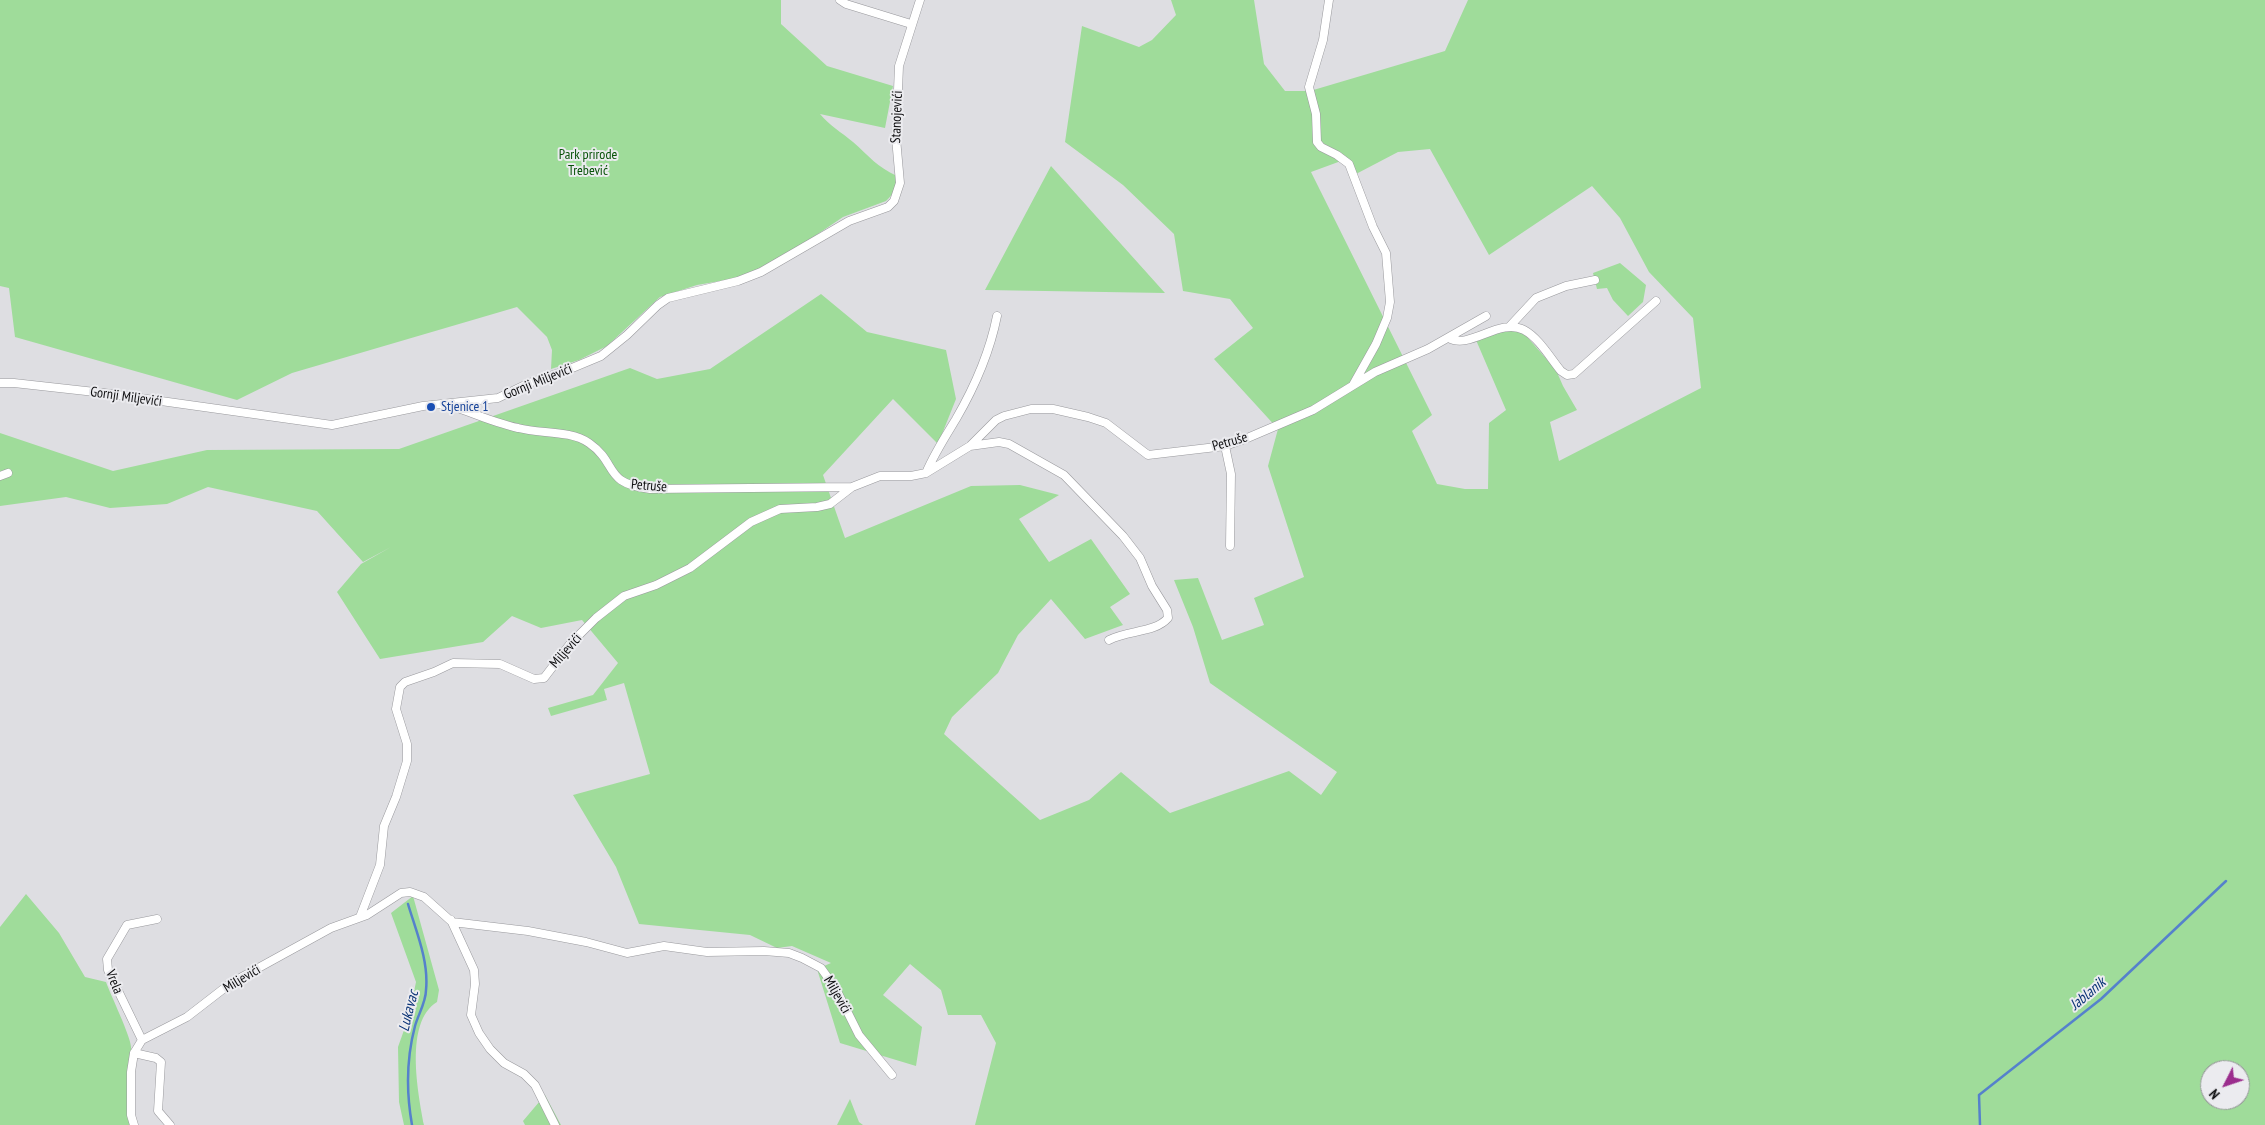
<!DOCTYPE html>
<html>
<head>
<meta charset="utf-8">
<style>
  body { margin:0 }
  #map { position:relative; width:2265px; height:1125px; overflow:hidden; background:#dedee2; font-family:"PT Sans Narrow",sans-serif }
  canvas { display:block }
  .north { position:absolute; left:2200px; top:1060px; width:50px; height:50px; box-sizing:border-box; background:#ebebef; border:1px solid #929295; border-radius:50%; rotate:229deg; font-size:14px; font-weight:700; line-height:20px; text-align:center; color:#0d0d0f }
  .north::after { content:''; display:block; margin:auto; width:18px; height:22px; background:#9b2d8d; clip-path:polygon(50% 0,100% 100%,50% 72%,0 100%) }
</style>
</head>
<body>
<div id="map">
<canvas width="2265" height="1125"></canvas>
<div class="north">N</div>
</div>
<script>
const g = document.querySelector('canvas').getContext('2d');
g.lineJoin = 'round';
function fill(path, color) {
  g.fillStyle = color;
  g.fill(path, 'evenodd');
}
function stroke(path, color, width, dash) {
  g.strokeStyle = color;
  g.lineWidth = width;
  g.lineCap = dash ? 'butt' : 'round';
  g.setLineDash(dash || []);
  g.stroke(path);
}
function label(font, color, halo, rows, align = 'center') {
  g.font = font + ' "PT Sans Narrow",sans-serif';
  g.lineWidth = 4;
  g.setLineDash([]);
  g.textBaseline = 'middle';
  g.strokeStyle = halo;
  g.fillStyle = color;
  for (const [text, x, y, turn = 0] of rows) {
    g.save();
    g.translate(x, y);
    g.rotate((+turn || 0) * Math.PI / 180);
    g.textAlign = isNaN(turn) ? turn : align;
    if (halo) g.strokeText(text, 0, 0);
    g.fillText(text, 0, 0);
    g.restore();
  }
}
const green = new Path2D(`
  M 0,0 L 781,0 L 781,24 L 827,66 L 893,86 L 885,128 L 820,114 C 830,126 841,132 853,142 C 869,156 877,167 897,176 C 897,186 894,194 886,201 L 843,217 L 797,248 L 756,270 L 732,279 L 697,285 L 660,297 L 607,346 L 579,360 L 551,369 L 552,350 L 547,337 L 517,307 L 292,373 L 237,400 L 15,337 L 9,288 L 0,286 Z
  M 1171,0 L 1254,0 L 1264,64 L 1285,91 L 1310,91 L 1445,51 L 1468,0 L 2265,0 L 2265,1125 L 975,1125 L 996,1043 L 981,1015 L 948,1015 L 941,990 L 910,964 L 883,995 L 922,1027 L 916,1066 L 840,1043 L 817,969 L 831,963 L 792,946 L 777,948 L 750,935 L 639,924 L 616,867 L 573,795 L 650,774 L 624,683 L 604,689 L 607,700 L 551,716 L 548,708 L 593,695 L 618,663 L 582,620 L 541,628 L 512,616 L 483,642 L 380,659 L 337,592 L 361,564 L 391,547 L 363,562 L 317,511 L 208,487 L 167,504 L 110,508 L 66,497 L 0,506 L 0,433 L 113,471 L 207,450 L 399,449 L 630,368 L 657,379 L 710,369 L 821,294 L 867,332 L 946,350 L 956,399 L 938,444 L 893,399 L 823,475 L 845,538 L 971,486 L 1020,485 L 1059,495 L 1019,519 L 1049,562 L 1091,539 L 1130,594 L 1110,607 L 1123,625 L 1085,639 L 1051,599 L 1018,635 L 998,673 L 952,717 L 944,734 L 1040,820 L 1089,800 L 1121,772 L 1170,813 L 1289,771 L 1321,795 L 1337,772 L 1210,683 L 1193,627 L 1174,580 L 1198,578 L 1222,640 L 1264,625 L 1254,598 L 1304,577 L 1268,466 L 1278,429 L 1214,359 L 1253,328 L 1230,299 L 1183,291 L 1174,234 L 1123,185 L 1065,142 L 1082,26 L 1139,47 L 1152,40 L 1176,15 ZM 1430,149 L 1489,255 L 1592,186 L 1620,218 L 1649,272 L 1693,318 L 1701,388 L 1559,461 L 1550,422 L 1577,410 L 1563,386 L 1556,370 L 1522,331 L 1504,330 L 1476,340 L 1506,410 L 1489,423 L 1488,489 L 1465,489 L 1437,484 L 1412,431 L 1432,415 L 1311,172 L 1341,161 L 1356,174 L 1398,152 ZM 2210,1070 L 2240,1070 L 2240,1100 L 2210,1100 Z
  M 1051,166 L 1165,293 L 985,290 Z
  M 1620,263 L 1646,285 L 1643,302 L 1628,316 L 1613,300 L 1607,288 L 1597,289 L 1593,273 Z
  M 26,894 L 59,933 L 85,977 L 106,982 C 111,996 130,1035 131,1047 C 132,1074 123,1099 130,1125 L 0,1125 L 0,927 Z
  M 413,896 L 439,990 L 437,1002 C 404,1022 418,1093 424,1125 L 404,1125 L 399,1102 L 398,1047 L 409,1016 L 416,982 L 391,913 Z
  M 545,1095 L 561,1125 L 525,1125 L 523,1121 Z
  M 850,1099 L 859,1122 L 863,1125 L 837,1125 Z`);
const stream = new Path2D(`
  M 408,904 C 416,931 429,961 426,990 C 426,1002 418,1015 415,1026 C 406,1060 406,1091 412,1125
  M 1980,1125 L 1979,1095 L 2101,999 L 2226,881`);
const minor = new Path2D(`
  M 840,0 L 846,4 L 911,24
  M 1329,0 L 1323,40 L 1309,87 L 1316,114 L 1317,142 L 1321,147 L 1337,155 L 1349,164 L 1373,227 L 1386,253 L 1390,302 L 1387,318 L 1376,344 L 1353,385
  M 1510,326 L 1536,298 L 1566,286 L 1595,280
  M 1449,338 C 1470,350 1500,317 1524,330 C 1539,338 1551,359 1561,371 L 1567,375 L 1574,374 L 1656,301
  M 0,383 L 14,383 L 104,393 L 332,425 L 423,406 L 498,398 L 529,383 L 565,371 L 601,356 L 627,335 L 658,305 L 668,298 L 738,281 L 761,272 L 849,221 L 888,207 L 894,201 L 900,183 L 896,138 L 899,66 L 920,0
  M 450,405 C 472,413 495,423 518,428 C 541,434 570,430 589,443 C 619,464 602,483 650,489 L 852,487
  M 970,446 L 999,442 L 1009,444 L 1064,475 L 1123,536 L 1140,558 L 1152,586 L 1167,610 L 1168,618 C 1155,633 1128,630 1109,640
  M 1225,446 L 1231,474 L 1230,546
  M 926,473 C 934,454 945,437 956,419 C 974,388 990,351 997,316
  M 0,476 L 8,473
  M 360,917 L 380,865 L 384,826 L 396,797 L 407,761 L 407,744 L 396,709 L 400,687 L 405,682 L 434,672 L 453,663 L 500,664 L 534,679 L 544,678 L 570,644 L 596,618 L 624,596 L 656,585 L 690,568 L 751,522 L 780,509 L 817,507 L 830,504 L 852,487 L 880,476 L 911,476 L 926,473 L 970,446 L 996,420 L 1004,416 L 1031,409 L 1053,409 L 1088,417 L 1106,423 L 1148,455 L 1225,446 L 1245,439 L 1313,410 L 1375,372 L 1428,349 L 1486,316
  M 451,920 L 474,970 L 475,984 L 471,1015 L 479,1033 L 490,1049 L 504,1063 L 524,1074 L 535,1085 L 555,1125
  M 142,1040 L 108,970 L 107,959 L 127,925 L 157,919
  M 134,1053 L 156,1058 L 161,1062 L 158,1111 L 170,1125
  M 134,1125 L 131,1115 L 131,1072 L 134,1053 L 142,1040 L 187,1017 L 231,983 L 331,928 L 367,915 L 401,893 L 410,892 L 424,897 L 452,922 L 528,931 L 586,942 L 627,953 L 664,946 L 707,952 L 764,951 L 789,953 L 802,958 L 821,968 L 836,989 L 859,1035 L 892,1075`);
const markers = [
  [431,407,5,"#1a4fb4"]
];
const streetNames = [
  ["Stanojevići",897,117,-88],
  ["Gornji Miljevići",538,382,-22],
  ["Gornji Miljevići",126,397,8],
  ["Petruše",1230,442,-16],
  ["Petruše",649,486,5],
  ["Miljevići",566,651,-49],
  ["Miljevići",242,979,-31],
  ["Vrela",114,982,68],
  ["Miljevići",837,995,60]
];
const parkNames = [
  ["Park prirode",588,155],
  ["Trebević",588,171]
];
const transitNames = [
  ["Stjenice 1",441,407]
];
const waterNames = [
  ["Jablanik",2088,994,-40],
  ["Lukavac",409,1011,-76]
];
fill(green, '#9fdc9a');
stroke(stream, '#5581cc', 2.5);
stroke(minor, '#99999d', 9);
stroke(minor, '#fff', 8);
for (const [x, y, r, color] of markers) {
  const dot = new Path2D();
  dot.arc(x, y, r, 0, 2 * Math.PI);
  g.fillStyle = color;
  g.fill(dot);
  stroke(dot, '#ebebef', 2);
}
label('14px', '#0d0d0f', '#ebebef', streetNames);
label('14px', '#075207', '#ebebef', parkNames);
label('14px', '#164399', '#ebebef', transitNames, 'left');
label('italic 15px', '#093275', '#ebebef', waterNames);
</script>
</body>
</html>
